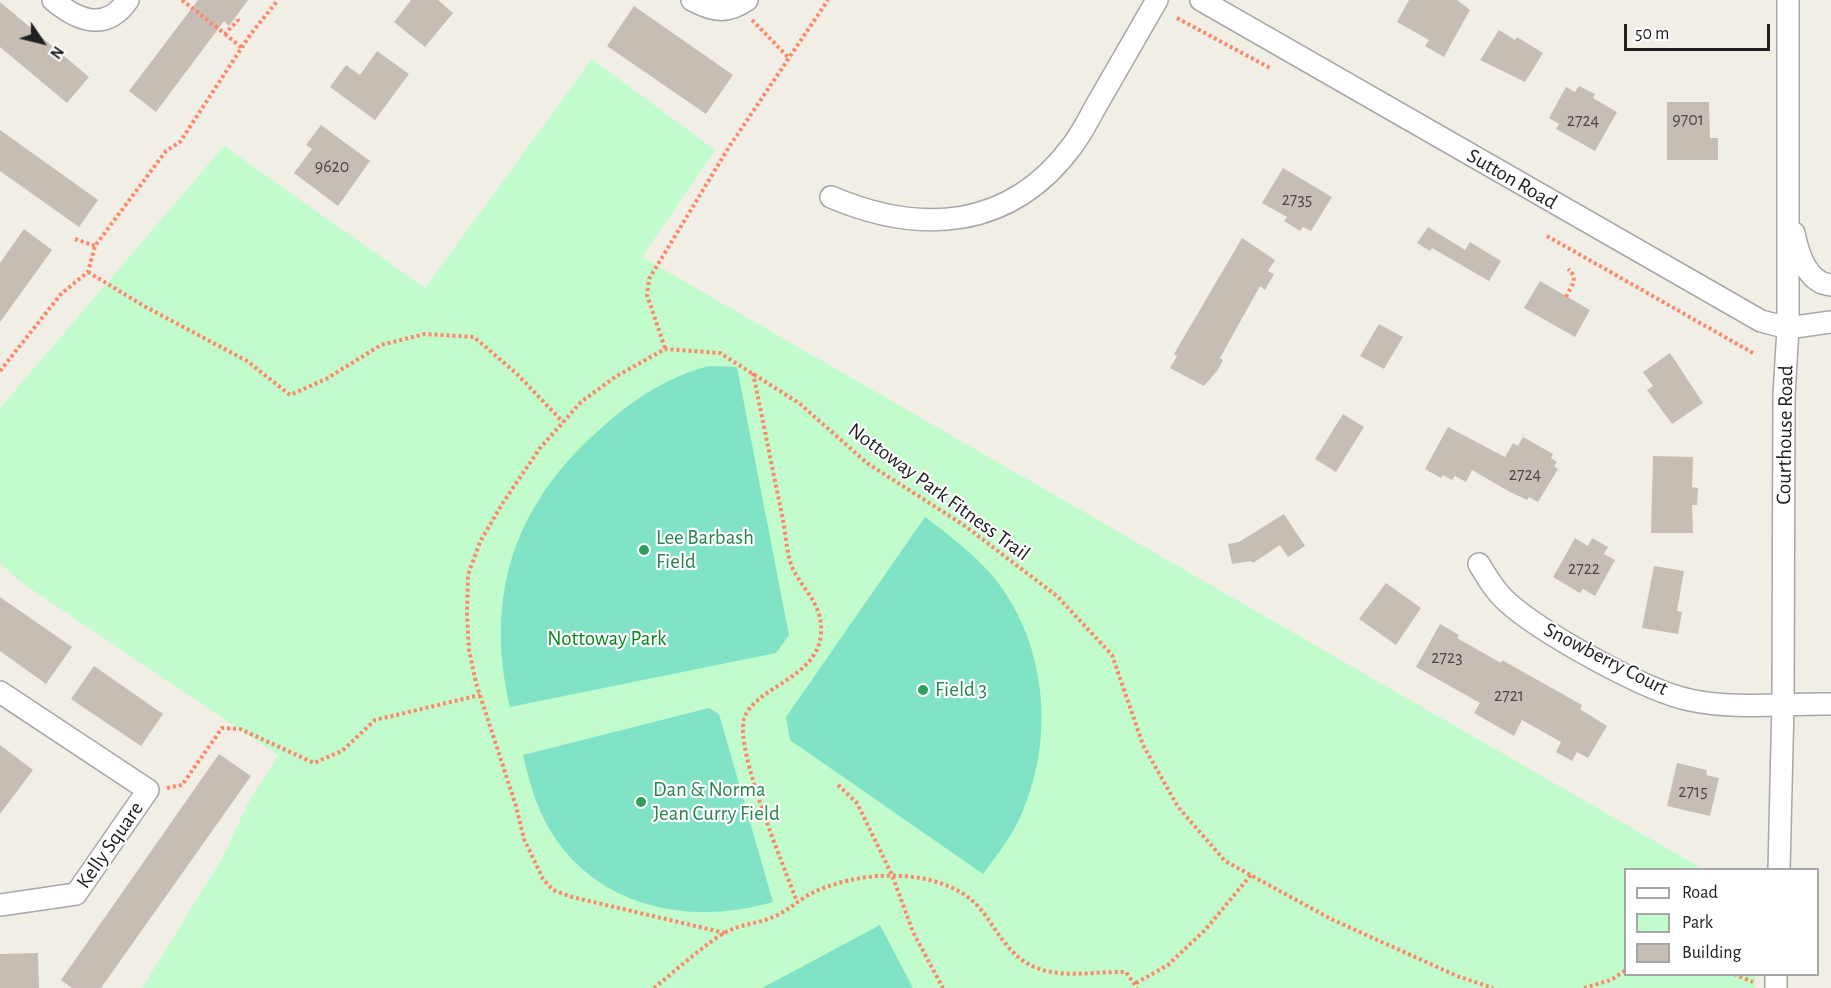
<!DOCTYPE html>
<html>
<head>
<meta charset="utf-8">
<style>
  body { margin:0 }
  #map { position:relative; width:1831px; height:988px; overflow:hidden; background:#f1eee6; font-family:"Alegreya Sans",sans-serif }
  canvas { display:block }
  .legend { position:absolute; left:1624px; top:868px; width:195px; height:108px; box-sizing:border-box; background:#fff; border:2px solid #a6a6a6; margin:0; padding:8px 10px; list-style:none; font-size:18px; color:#202020 }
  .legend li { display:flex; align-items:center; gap:12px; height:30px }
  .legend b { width:30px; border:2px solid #a6a6a6 }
  .north { position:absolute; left:12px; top:12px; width:60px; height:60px; -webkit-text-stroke:4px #fff; paint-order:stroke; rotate:125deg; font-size:16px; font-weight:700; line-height:24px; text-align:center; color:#202020 }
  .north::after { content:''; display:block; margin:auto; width:21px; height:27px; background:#202020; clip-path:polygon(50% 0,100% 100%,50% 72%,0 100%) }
  .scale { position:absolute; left:1624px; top:24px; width:146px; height:27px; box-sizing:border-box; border:3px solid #202020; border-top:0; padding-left:8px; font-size:18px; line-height:21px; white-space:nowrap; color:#202020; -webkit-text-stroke:4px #fff; paint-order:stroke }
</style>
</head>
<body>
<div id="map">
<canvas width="1831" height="988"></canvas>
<ul class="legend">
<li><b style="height:8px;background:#fff"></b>Road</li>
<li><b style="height:16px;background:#c2fccc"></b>Park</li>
<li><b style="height:16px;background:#c6beb5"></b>Building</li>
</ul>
<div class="north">N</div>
<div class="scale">50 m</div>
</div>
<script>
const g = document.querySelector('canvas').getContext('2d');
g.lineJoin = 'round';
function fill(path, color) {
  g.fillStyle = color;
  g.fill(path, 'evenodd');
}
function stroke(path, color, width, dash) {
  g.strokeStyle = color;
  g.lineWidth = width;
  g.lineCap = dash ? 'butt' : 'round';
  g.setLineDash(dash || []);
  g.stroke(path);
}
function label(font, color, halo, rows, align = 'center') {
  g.font = font + ' "Alegreya Sans",sans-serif';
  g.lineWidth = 4.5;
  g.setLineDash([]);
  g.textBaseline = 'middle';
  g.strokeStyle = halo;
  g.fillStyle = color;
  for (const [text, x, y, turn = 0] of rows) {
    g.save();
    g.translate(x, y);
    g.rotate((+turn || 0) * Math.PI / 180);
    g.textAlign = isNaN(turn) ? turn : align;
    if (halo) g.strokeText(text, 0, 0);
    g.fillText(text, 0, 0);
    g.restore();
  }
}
const park = new Path2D(`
  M 592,59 L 715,150 L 642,257 L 1703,869 L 1626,870 L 1626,974 L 1755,975 L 1755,988 L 142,988 L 223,857 L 246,807 L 278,755 L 22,583 L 0,563 L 0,408 L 224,146 L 425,288 Z`);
const pitch = new Path2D(`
  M 709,366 L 737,367 L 789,635 L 776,653 L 510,707 C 483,591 517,499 607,423 C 637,397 670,376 709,366 Z
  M 925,517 C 949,535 971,552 991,574 C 1046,639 1056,735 1022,813 C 1013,835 997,855 983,874 L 790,740 L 786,717 Z
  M 709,708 L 719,714 L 773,902 C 684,928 585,905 542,815 C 533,796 528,775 523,755 Z
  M 880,925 L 913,988 L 762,988 Z`);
const building = new Path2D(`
  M 198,0 L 248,0 L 229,26 L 224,21 L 156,112 L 129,91 Z
  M 411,0 L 438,0 L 453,13 L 425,47 L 394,22 Z
  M 1409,0 L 1457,0 L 1470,10 L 1444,57 L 1425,46 L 1429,40 L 1397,22 Z
  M 0,2 L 89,77 L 67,103 L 0,47 Z
  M 634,6 L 733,75 L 706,114 L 607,46 Z
  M 1499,30 L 1515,40 L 1517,37 L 1543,53 L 1525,82 L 1480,60 Z
  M 377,51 L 409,74 L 375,120 L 330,87 L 346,65 L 360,75 Z
  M 1579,86 L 1595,94 L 1593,98 L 1617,112 L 1595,151 L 1556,129 L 1559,124 L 1549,118 L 1566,87 L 1575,92 Z
  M 1667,102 L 1709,102 L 1710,138 L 1718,138 L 1718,160 L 1667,160 Z
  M 321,125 L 370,161 L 338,206 L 294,173 L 312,149 L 306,145 Z
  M 0,130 L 98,200 L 79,227 L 0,171 Z
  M 1283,168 L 1332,197 L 1311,231 L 1303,227 L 1300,231 L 1284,221 L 1287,217 L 1262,203 Z
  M 1428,227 L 1465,250 L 1470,242 L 1501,261 L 1489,281 L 1432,248 L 1430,251 L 1417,243 Z
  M 24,229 L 52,250 L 0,322 L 0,263 Z
  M 1242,238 L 1275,260 L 1268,271 L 1274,274 L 1265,290 L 1260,286 L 1220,358 L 1223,360 L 1217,371 L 1204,386 L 1170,368 L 1177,356 L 1174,354 Z
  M 1540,281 L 1590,310 L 1575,337 L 1524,308 Z
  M 1379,324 L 1403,337 L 1384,369 L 1360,356 Z
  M 1670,353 L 1703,403 L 1672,424 L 1647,390 L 1653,386 L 1643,372 Z
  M 1343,414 L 1364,427 L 1336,472 L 1315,459 Z
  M 1448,427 L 1505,457 L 1513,443 L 1518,446 L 1523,437 L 1553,454 L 1551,458 L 1557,462 L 1554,466 L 1558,469 L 1538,502 L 1529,497 L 1527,500 L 1510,492 L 1472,470 L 1466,482 L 1455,476 L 1452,480 L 1443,475 L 1441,478 L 1425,469 Z
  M 1653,456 L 1693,457 L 1692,487 L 1698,488 L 1697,505 L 1692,505 L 1693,533 L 1651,533 Z
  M 1284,514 L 1305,546 L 1288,557 L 1280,545 L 1253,563 L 1251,561 L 1232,564 L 1228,544 L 1239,542 Z
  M 1575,538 L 1588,546 L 1592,538 L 1608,547 L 1604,554 L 1615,560 L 1595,596 L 1583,589 L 1580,593 L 1553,577 Z
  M 1654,566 L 1684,571 L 1677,611 L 1682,612 L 1678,634 L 1642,628 Z
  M 1386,583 L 1421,608 L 1396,645 L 1359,619 Z
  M 0,597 L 72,647 L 46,684 L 0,651 Z
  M 1440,624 L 1459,635 L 1457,638 L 1501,663 L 1502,660 L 1582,705 L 1580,709 L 1607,726 L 1588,758 L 1577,752 L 1572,761 L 1556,752 L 1561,742 L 1522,720 L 1514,736 L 1474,713 L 1480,703 L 1416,667 Z
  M 94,666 L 163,714 L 141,746 L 71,699 Z
  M 0,745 L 33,770 L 0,814 Z
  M 219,754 L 251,776 L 101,988 L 72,988 L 61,980 Z
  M 1677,763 L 1707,770 L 1706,775 L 1719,778 L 1710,816 L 1667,806 Z
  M 38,953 L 39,988 L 0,988 L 0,954 Z`);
const path = new Path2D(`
  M 182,0 L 225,34 L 238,20 L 237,16
  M 1177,18 L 1272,69
  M 752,20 L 789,58
  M 225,34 L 242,48
  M 1547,236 L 1753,353
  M 75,239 L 95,246
  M 88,272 L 144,306 L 247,361 L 290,395 L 326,379 L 381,345 L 425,334 L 474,337 L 517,374 L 563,422
  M 1566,297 C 1572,285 1579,278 1568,269
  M 665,348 L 647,295 L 649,279 L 729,147 L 828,0
  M 0,371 L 61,294 L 88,272 L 95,246 L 166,151 L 180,142 L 250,35 L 278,0
  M 753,373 C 763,422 773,471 783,520 C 786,536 787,560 795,573 C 807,594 823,607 821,634 C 817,679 754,687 744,719 C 735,751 784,866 797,902
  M 838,785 L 857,803 L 892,875 L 913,932 L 943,988
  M 167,788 L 182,785 L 222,728 L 240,729 L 314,763 L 342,751 L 375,720 L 480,695
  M 725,933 L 572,897 L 553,890 L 543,879 L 524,839 L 516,806 L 476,683 L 469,650 L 467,614 L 468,575 L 480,542 L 502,504 L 540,448 L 581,402 L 615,377 L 665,349 L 720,353 L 799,403 L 867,463 L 965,526 L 1057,596 L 1112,655 L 1143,745 L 1178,807 L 1225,861 L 1331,919 L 1457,976 L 1493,988
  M 1734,974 L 1753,982
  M 1136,983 L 1168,965 L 1205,930 L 1251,875
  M 654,988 C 673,973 710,939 730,930 C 744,924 759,923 773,917 C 787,912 798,900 812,893 C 855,872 923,867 965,895 C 983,907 992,927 1005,943 C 1038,986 1080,971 1126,972 L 1137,988
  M 1584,988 L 1611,980 L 1626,970`);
const minor = new Path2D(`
  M 53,0 C 78,21 106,32 128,0
  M 692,0 C 713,11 727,14 747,0
  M 1201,0 L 1761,321 L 1788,328 L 1831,322
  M 831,197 C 920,235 1010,230 1072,146 C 1083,132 1091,114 1100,99 C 1119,66 1138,33 1157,0
  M 1794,233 C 1798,253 1807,283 1831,285
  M 1479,564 C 1487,577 1494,590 1506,601 C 1540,632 1645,691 1690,700 C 1735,710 1785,703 1831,704
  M 0,692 L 148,790 L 76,894 L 0,905
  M 1779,870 L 1783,703 L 1784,396 L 1788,328 L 1788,0
  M 1776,988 L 1776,974`);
const markers = [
  [644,550,6,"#2e9e5b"],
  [923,690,6,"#2e9e5b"],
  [641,802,6,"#2e9e5b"]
];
const numberNames = [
  ["9701",1688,120],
  ["2724",1583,121],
  ["9620",332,167],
  ["2735",1297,200],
  ["2724",1525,475],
  ["2722",1584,569],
  ["2723",1447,658],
  ["2721",1509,696],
  ["2715",1693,792]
];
const streetNames = [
  ["Sutton Road",1512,179,30],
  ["Courthouse Road",1785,435,-89],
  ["Nottoway Park Fitness Trail",939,492,36],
  ["Snowberry Court",1606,659,27],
  ["Kelly Square",110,845,-55]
];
const leisureNames = [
  ["Lee Barbash",656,538],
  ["Field",656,562],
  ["Field 3",935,690],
  ["Dan & Norma",653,790],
  ["Jean Curry Field",653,814]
];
const parkNames = [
  ["Nottoway Park",607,639]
];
fill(park, '#c2fccc');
fill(pitch, '#81e3c6');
fill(building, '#c6beb5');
stroke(minor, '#a7a7a7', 24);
stroke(path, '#ff8669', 4, [3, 3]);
stroke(minor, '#fff', 21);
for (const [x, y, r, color] of markers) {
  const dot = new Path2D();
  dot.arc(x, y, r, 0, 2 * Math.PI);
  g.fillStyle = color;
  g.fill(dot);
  stroke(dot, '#fff', 2);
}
label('18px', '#4a4845', null, numberNames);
label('21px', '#202020', '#fff', streetNames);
label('21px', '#27864d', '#fff', leisureNames, 'left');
label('21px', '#06861c', '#fff', parkNames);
</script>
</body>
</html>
